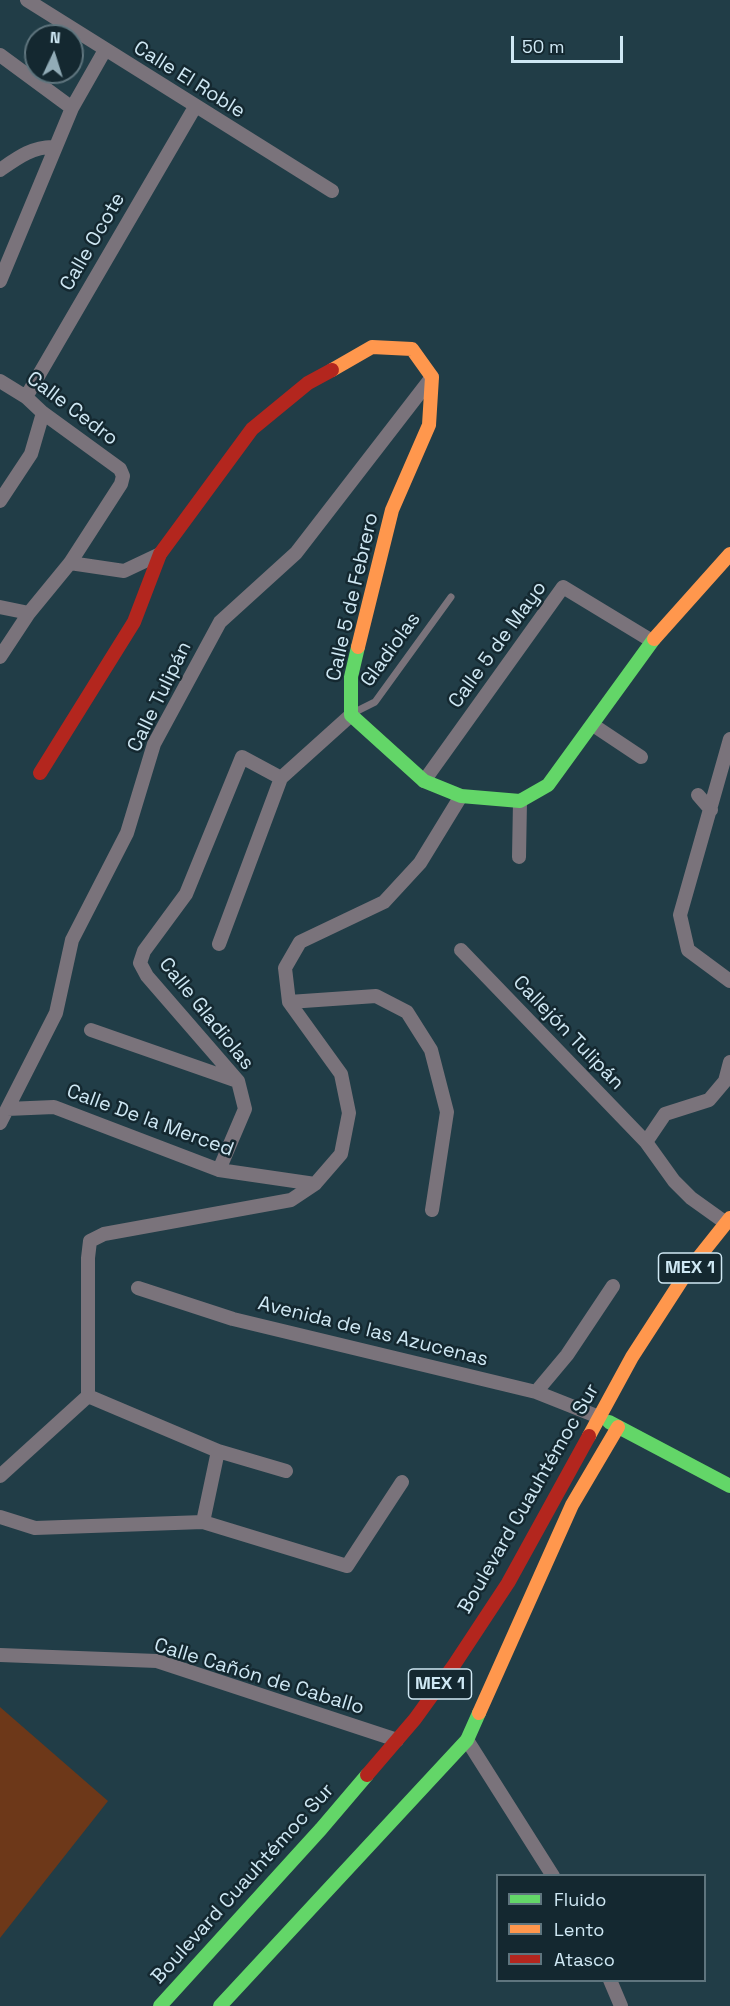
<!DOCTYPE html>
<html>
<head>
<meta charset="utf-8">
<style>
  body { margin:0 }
  #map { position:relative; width:730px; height:2006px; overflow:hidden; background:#213d47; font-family:"Space Grotesk",sans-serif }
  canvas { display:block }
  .legend { position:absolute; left:496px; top:1874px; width:210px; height:108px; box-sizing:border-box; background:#142830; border:2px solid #5f757e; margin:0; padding:8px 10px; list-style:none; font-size:18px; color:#cfe8f4 }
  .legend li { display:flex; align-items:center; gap:12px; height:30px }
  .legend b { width:30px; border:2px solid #5f757e }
  .north { position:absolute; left:24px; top:24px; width:60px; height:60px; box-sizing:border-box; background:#142830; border:2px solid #5f757e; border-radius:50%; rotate:4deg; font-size:16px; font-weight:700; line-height:24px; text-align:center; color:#cfe8f4 }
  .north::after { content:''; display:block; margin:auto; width:21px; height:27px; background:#92acb7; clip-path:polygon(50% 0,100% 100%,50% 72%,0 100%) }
  .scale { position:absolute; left:511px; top:36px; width:112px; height:27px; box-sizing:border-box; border:3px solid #cfe8f4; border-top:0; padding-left:8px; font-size:18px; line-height:21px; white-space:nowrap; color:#cfe8f4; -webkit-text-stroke:4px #142830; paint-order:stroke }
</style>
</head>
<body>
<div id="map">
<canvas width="730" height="2006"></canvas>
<ul class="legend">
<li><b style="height:8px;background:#63d668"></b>Fluido</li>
<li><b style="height:8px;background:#ff974d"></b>Lento</li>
<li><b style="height:8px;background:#b3261e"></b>Atasco</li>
</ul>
<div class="north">N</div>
<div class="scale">50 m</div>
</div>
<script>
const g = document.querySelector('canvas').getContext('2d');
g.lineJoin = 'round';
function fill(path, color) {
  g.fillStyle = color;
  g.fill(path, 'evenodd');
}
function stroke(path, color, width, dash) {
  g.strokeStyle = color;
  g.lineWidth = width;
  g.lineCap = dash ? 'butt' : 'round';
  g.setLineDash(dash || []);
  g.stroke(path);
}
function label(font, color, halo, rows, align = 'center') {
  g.font = font + ' "Space Grotesk",sans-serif';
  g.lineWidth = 5;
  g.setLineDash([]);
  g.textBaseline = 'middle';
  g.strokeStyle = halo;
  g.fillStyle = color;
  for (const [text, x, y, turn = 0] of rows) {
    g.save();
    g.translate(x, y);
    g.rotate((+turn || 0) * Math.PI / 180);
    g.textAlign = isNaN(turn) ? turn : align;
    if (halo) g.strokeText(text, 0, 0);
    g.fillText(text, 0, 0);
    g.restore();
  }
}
const green = new Path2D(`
  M 0,1707 L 108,1801 L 0,1938 Z`);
const lane = new Path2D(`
  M 353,713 L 375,702 L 451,597`);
const street = new Path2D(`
  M 27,0 L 332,191
  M 0,55 L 72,108
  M 0,170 C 17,158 33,146 55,147
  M 0,281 L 72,108 L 105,50
  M 0,381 L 26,397 L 43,413 L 120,469 L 123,476 L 121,484 L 70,563 L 29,613 L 0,657
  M 26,397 L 195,107
  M 0,501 L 31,454 L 43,413
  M 70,563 L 124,571 L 160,554
  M 0,607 L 29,613
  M 593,725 L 641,757
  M 730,739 L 680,915 L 688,950 L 730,981
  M 424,781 L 563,587 L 652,641
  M 698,795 L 711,810
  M 519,857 L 520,801
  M 219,944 L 281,778 L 351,715
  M 461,950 L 646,1142 L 674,1181 L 691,1198 L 726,1223
  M 289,1002 L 376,996 L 407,1012 L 431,1050 L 447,1112 L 432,1210
  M 91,1030 L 237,1081
  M 7,1109 L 54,1107 L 219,1170 L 315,1184
  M 0,1123 L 56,1013 L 72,940 L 127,833 L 154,744 L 220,622 L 296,553 L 432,377
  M 646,1142 L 665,1114 L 709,1100 L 725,1081 L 730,1062
  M 219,1170 L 245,1109 L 238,1081 L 147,976 L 140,963 L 144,951 L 186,894 L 242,757 L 281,778
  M 138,1288 L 233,1319 L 536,1392 L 599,1417
  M 536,1392 L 567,1355 L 613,1286
  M 88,1396 L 218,1451 L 286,1471
  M 0,1476 L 88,1396 L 88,1258 L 90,1241 L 104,1234 L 291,1200 L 315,1184 L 341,1154 L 349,1113 L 341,1074 L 289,1002 L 285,968 L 300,942 L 384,902 L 420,863 L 461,796
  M 0,1517 L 35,1528 L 203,1522 L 347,1566 L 402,1482
  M 203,1522 L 218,1451
  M 0,1655 L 157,1661 L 397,1740
  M 467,1740 L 553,1876
  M 610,1980 L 621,2006`);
const fast = new Path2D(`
  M 358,647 L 351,677 L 351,715 L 424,781 L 461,796 L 520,801 L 548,785 L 654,639
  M 609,1422 L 730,1486
  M 160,2006 L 321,1829 L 367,1775
  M 220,2006 L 467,1740 L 479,1713`);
const slow = new Path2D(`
  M 332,370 L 372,347 L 412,349 L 432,377 L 429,425 L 392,510 L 358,647
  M 654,639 L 730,554
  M 589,1436 L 632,1357 L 687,1272 L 730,1218
  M 479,1713 L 572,1505 L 618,1427`);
const jam = new Path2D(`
  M 40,773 L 134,622 L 160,554 L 252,429 L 308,383 L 332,370
  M 367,1775 L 415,1719 L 454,1665 L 508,1583 L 589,1436`);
const shields = [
  [690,1268,63],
  [440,1684,63]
];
const shieldNames = [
  ["MEX 1",690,1268],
  ["MEX 1",440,1684]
];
const streetNames = [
  ["Calle El Roble",189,80,32],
  ["Calle Ocote",93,242,-60],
  ["Calle Cedro",72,409,37],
  ["Calle 5 de Febrero",353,597,-77],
  ["Calle 5 de Mayo",498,645,-54],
  ["Gladiolas",391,650,-54],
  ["Calle Tulipán",160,697,-64],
  ["Calle Gladiolas",206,1014,51],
  ["Callejón Tulipán",568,1033,46],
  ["Calle De la Merced",150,1121,20],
  ["Avenida de las Azucenas",373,1332,14],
  ["Boulevard Cuauhtémoc Sur",529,1499,-60],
  ["Calle Cañón de Caballo",259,1677,17],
  ["Boulevard Cuauhtémoc Sur",243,1884,-48]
];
fill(green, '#6d3819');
stroke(lane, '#7a737b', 7);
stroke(street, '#7a737b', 14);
stroke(fast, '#63d668', 14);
stroke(slow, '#ff974d', 14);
stroke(jam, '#b3261e', 14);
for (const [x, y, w] of shields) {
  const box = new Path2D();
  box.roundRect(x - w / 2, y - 15, w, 30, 4.5);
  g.fillStyle = '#142830';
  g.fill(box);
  stroke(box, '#cfe8f4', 1.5);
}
label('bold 18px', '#cfe8f4', null, shieldNames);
label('20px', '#cfe8f4', '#142830', streetNames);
</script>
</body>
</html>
